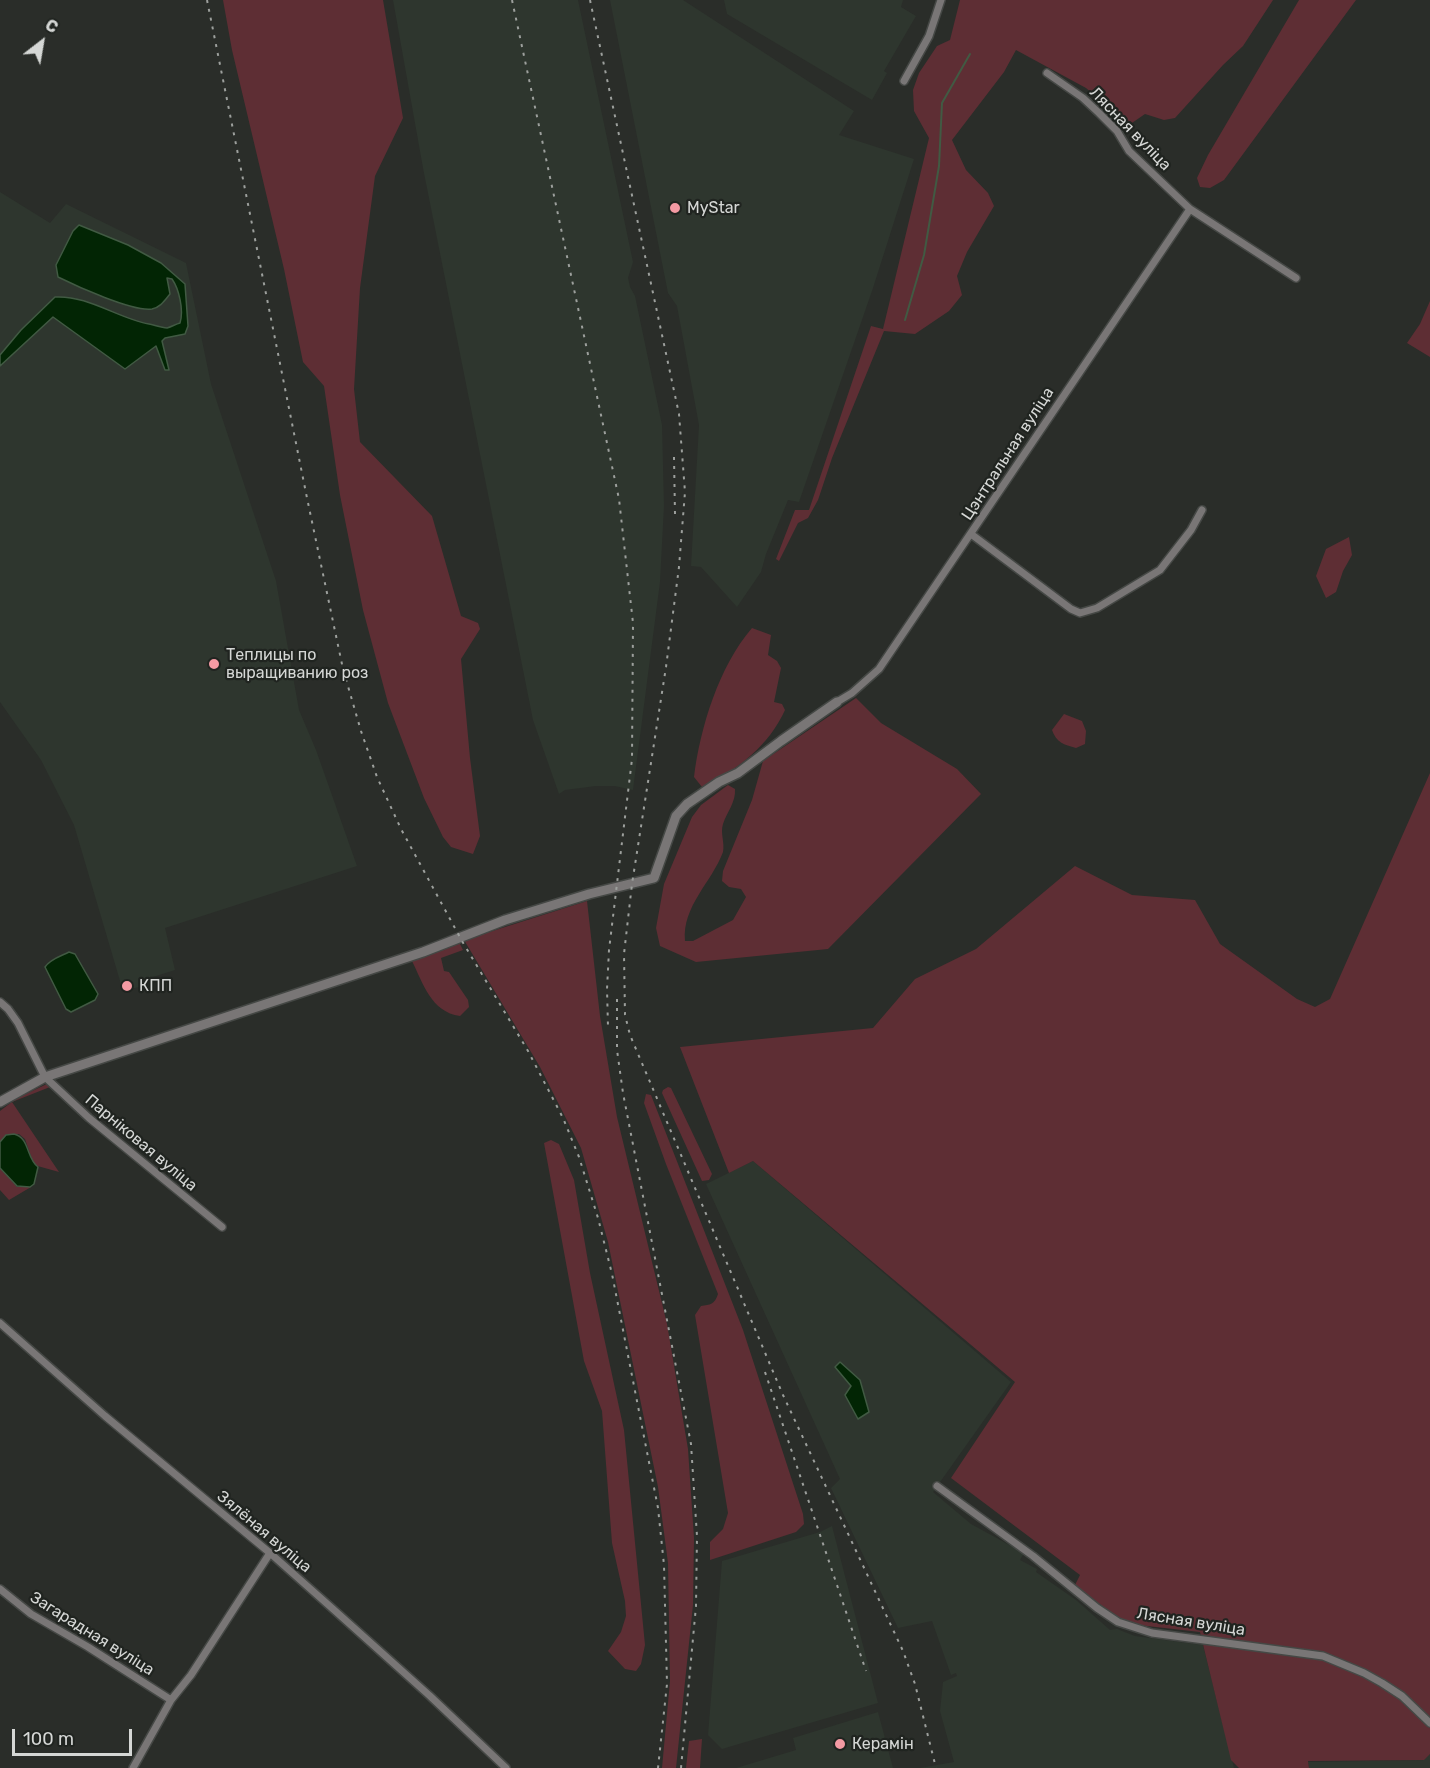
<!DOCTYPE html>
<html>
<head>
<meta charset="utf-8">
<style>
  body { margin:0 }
  #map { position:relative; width:1430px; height:1768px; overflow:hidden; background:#2a2d29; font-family:Rubik,sans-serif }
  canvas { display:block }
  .north { position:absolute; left:12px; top:12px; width:60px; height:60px; -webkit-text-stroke:4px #202420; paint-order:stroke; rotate:31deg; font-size:16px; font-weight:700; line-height:24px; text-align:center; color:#d5d7d5 }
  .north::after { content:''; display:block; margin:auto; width:21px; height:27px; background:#d5d7d5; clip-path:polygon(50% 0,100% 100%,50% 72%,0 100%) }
  .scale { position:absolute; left:12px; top:1729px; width:120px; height:27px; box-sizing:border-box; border:3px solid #d5d7d5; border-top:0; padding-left:8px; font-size:18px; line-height:21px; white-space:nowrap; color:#d5d7d5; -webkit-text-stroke:4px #202420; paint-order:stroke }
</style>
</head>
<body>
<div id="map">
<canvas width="1430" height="1768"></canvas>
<div class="north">С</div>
<div class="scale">100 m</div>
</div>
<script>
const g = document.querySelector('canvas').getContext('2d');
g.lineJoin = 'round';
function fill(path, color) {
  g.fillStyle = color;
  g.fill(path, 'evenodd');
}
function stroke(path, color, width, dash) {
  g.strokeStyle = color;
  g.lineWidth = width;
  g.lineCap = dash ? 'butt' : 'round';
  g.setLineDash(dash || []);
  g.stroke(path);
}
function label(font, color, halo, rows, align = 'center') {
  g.font = font + ' Rubik,sans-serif';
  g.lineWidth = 4.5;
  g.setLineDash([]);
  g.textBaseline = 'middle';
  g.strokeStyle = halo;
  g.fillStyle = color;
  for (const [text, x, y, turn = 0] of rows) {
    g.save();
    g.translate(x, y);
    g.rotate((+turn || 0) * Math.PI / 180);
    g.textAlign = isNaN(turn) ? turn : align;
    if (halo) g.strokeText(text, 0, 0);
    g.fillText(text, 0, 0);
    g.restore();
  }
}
const built = new Path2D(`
  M 393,0 L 578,0 L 633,262 L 628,278 L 630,287 L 635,296 L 662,425 L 664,506 L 660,582 L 633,790 L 615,786 L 596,786 L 565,790 L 559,794 L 533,720 L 423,168 Z
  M 610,0 L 683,0 L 854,111 L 839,135 L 914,159 L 873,288 L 799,502 L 788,500 L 766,554 L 761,572 L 737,607 L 701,567 L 691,566 L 699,425 L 677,306 L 668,293 Z
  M 724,0 L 903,0 L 901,7 L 916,16 L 884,71 L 887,73 L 872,100 L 727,14 Z
  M 0,192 L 50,223 L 66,204 L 186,263 L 211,384 L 276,581 L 299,710 L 316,750 L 357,866 L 165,928 L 175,970 L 150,978 L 151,984 L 123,991 L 74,825 L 41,760 L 0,702 Z
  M 753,1161 L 1011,1382 L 933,1492 L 971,1524 L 1024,1553 L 1020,1560 L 1037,1569 L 1036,1572 L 1076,1600 L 1110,1630 L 1117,1629 L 1135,1636 L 1203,1645 L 1234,1768 L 920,1768 L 954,1762 L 940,1711 L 943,1682 L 957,1676 L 956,1673 L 951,1675 L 932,1621 L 898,1628 L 831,1488 L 840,1479 L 706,1184 Z
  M 832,1526 L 878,1703 L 722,1749 L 708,1735 L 722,1561 L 820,1532 Z
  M 878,1712 L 893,1768 L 736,1768 L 796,1750 L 793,1738 Z
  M 1430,1754 L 1430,1768 L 1309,1768 L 1308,1762 L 1423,1760 Z`);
const green = new Path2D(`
  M 223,0 L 383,0 L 403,118 L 375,176 L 360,288 L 354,389 L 360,442 L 432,516 L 461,616 L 478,623 L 480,629 L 461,659 L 470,758 L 480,836 L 473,854 L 451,847 L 443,837 L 424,798 L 388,703 L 363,610 L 340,495 L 324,386 L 303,362 L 284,269 L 232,50 Z
  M 960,0 L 1273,0 L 1243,46 L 1223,65 L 1175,118 L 1164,120 L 1145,114 L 1129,125 L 1086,88 L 1016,50 L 1004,72 L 952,140 L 966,170 L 988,193 L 994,206 L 967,252 L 957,276 L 962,295 L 949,311 L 915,334 L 884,331 L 832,458 L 818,500 L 808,518 L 798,523 L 779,561 L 776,559 L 795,510 L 809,510 L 871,326 L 883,329 L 929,138 L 914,111 L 913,90 L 919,73 L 937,46 L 950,40 Z
  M 1299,0 L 1356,0 L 1224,180 L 1210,188 L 1200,187 L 1197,178 L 1208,155 Z
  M 1430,301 L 1430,357 L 1407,343 L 1420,324 Z
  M 1349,537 L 1352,555 L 1343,571 L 1336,592 L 1326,598 L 1316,576 L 1326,549 Z
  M 752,628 L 771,635 L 768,655 L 777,661 L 781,668 L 774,702 L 782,704 L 785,710 C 768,747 740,766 706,787 L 702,787 L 694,777 C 700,728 719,666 752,628 Z
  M 856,698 L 881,723 L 957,769 L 981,794 L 828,949 L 696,962 L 660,946 L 656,928 L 664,884 L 692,817 L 701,805 L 728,785 L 735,789 C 736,802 727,812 723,824 C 720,833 725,843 723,852 C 712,882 682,906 685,941 L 693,941 L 733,920 L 746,897 L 741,889 L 729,887 L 722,881 L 723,871 L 752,800 L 763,761 Z
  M 1064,714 L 1082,721 L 1086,731 L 1085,744 L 1076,748 C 1064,745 1056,742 1052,730 Z
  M 1430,773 L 1430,1754 L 1424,1760 L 1308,1761 L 1309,1768 L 1239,1768 L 1231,1760 L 1200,1632 L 1138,1625 L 1118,1618 L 1075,1585 L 1080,1575 L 951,1478 L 1015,1382 L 753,1161 L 729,1173 L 680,1047 L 873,1028 L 915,979 L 976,949 L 1075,866 L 1132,895 L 1195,900 L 1220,944 L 1297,999 L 1315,1007 L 1330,999 Z
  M 587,901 L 600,1016 L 617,1117 L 667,1324 L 688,1449 L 694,1538 L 693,1605 L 676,1768 L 662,1768 L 670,1681 L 668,1563 L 658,1487 L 608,1242 L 581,1148 L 540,1067 L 464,940 Z
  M 459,942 L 463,950 L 441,958 L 444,971 L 449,972 L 468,1000 L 469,1007 L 460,1016 C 431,1012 423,983 412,961 Z
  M 47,1084 L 50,1087 L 12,1102 L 59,1172 L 34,1165 L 25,1139 L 19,1134 L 6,1135 L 0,1143 L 0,1111 L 17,1098 Z
  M 668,1087 L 671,1088 L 712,1174 L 709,1180 L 702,1181 L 662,1093 L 663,1090 Z
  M 646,1094 L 651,1095 L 743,1330 L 803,1514 L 804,1524 L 796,1532 L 710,1560 L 710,1542 L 723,1529 L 728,1513 L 695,1315 L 701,1306 C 710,1305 715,1304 718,1294 L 666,1164 L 644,1103 Z
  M 551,1140 L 559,1144 L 574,1180 L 590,1273 L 624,1430 L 645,1645 L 641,1664 L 636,1671 L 625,1669 L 608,1651 L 621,1632 L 626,1616 L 625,1601 L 612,1543 L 602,1411 L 584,1361 L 544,1143 Z
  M 0,1168 L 17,1187 L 31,1187 L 9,1200 L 0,1190 Z
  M 702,1739 L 700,1768 L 686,1768 L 689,1741 Z`);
const water = new Path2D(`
  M 79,225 L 128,245 L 161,263 L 185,284 L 188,326 L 185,334 L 165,338 L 162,341 L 169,370 L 165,370 L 156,346 L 125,369 L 53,317 L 0,366 L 0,355 L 21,330 L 55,297 C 88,295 117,318 149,324 C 154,325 162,328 167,328 C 171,327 176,324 180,323 C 184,310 179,289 172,279 L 167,278 L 170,294 C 165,300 161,307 152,309 C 133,312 76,286 58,277 L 56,265 L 73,231 Z
  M 69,952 L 75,954 L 98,994 L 95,1000 L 71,1012 L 66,1009 L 45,967 C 50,959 61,956 69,952 Z
  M 14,1134 C 30,1138 26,1158 38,1167 L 34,1184 L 30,1187 L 17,1186 L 0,1168 L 0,1142 L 6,1135 Z
  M 840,1362 L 860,1380 L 869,1412 L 858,1419 L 845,1395 L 851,1386 L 835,1367 Z`);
const stream = new Path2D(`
  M 905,320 L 924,255 L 939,166 L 942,103 L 970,54`);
const minor = new Path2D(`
  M 1047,73 L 1083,98 L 1099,113 L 1117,131 L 1129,151 L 1190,209 L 1296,278
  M 904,81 L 929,36 L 941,0
  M 971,534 L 1071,609 L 1080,613 L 1097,608 L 1160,570 L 1191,530 L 1202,510
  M 837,702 L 852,693 L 879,669 L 1190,209
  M 0,1002 L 8,1009 L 18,1023 L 45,1077 L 89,1118 L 222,1227
  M 0,1323 L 105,1416 L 270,1553 L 333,1609 L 430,1696 L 506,1768
  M 937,1486 L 1033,1556 L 1097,1608 L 1118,1622 L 1152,1633 L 1323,1656 L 1364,1673 L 1382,1683 L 1402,1696 L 1430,1723
  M 0,1589 L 31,1614 L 88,1647 L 171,1700
  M 133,1768 L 171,1700 L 191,1675 L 270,1553`);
const tertiary = new Path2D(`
  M 0,1102 L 45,1077 L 423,952 L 505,920 L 589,894 L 654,878 L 676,816 L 687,804 L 719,782 L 738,773 L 781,741 L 837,702`);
const rail = new Path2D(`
  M 207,0 L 307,498 L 343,669 L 361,731 L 377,777 L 401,829 L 462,941 L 528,1051 L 563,1118 L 579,1157 L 598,1218 L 612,1274 L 658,1508 L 664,1565 L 667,1684 L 658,1768
  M 512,0 L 619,499 L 633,623 L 632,759 L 609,950 L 607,989 L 608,1027
  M 590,0 L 679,414 L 685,492 L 679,567 L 666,667 L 632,884 L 624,954 L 625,1015 L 630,1035 L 783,1395 L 903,1651 L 915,1684 L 936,1768
  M 674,457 L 675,514
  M 617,999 L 617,1050 L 623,1093 L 691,1444 L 697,1536 L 696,1606 L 681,1768
  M 765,1372 L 866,1671`);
const markers = [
  [675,208,6,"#f49aa3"],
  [214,664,6,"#f49aa3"],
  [127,986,6,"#f49aa3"],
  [840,1744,6,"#f49aa3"]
];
const streetNames = [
  ["Лясная вуліца",1130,129,46],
  ["Цэнтральная вуліца",1008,454,-57],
  ["Парніковая вуліца",141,1143,40],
  ["Зялёная вуліца",264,1532,40],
  ["Лясная вуліца",1191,1622,9],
  ["Загарадная вуліца",92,1634,32]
];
const poiNames = [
  ["MyStar",687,208],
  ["Теплицы по",226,655],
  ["выращиванию роз",226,673],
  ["КПП",139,986],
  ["Керамін",852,1744]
];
fill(built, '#2e362e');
fill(green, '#5e2e34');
fill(water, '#022504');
stroke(water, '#415a43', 1.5);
stroke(stream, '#415a43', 2);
stroke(minor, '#454845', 10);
stroke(tertiary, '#454845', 12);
stroke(minor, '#797676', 7);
stroke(tertiary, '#797676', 9);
stroke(rail, '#9da09d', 2, [3, 6]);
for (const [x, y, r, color] of markers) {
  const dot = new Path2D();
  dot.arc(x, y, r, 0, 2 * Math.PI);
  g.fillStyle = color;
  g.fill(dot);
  stroke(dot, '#202420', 2);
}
label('16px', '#d5d7d5', '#202420', streetNames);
label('16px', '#d5d7d5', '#202420', poiNames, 'left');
</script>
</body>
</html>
